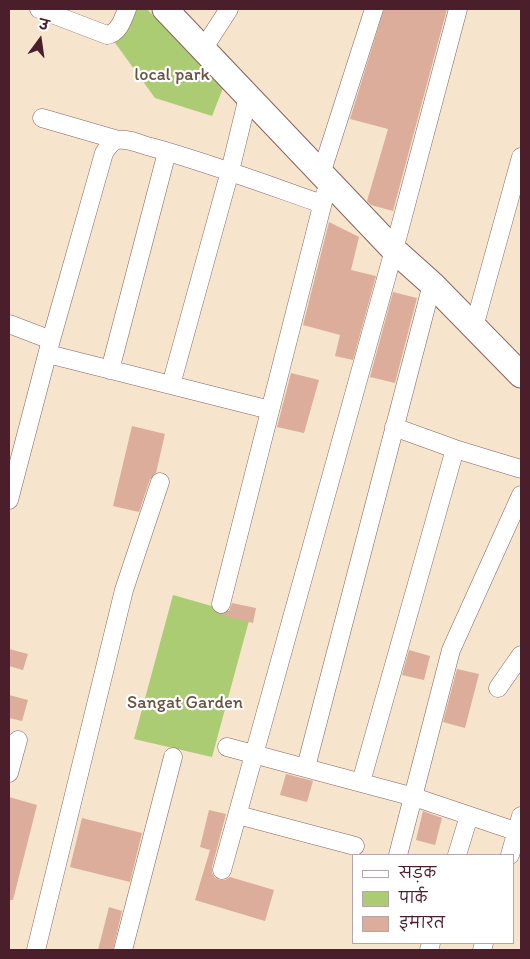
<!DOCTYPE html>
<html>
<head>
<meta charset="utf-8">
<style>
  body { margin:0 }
  #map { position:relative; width:530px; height:959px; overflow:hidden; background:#f6e4cc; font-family:Itim,"Playpen Sans Deva",sans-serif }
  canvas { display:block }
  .frame { position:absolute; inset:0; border:10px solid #4a1f2b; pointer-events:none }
  .legend { position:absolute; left:352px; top:854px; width:162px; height:90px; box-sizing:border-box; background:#fff; border:1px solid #b7a5aa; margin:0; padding:6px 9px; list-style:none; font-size:15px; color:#4a1f2b }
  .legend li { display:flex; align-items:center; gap:10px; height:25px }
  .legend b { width:25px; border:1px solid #b7a5aa }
  .north { position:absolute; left:15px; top:15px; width:50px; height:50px; -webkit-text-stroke:4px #fff; paint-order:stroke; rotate:14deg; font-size:14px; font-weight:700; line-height:20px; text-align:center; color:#4a1f2b }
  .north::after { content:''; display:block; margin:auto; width:18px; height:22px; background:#4a1f2b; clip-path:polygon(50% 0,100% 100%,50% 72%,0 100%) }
</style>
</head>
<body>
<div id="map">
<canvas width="530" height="959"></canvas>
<div class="frame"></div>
<ul class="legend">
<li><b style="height:6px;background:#fff"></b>सड़क</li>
<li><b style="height:14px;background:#accc74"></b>पार्क</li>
<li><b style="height:14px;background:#dcad9a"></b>इमारत</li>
</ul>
<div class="north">उ</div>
</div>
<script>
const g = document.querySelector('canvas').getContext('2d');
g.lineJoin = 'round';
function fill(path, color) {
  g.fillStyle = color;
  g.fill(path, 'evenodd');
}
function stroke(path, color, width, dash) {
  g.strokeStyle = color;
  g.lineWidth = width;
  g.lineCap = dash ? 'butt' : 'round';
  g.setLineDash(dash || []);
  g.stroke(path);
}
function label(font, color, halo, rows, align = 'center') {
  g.font = font + ' Itim,sans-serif';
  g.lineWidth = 4.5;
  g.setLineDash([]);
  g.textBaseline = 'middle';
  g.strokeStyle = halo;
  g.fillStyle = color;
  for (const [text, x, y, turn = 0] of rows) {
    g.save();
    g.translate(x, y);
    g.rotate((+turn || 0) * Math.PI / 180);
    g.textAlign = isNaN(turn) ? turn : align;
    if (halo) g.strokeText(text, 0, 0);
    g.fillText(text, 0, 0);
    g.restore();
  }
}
const green = new Path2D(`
  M 128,9 L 147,9 L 223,88 L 212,116 L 155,98 L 113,40 Z
  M 173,595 L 250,617 L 212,757 L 134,739 Z`);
const building = new Path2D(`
  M 384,9 L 447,9 L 393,211 L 371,205 L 367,201 L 388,129 L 350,119 Z
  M 329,222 L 359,237 L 351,270 L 376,276 L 353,360 L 335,356 L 340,335 L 303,325 Z
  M 393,292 L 417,298 L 395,383 L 370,377 Z
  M 291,373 L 319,380 L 304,433 L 277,427 Z
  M 132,426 L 165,434 L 156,473 L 150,479 L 139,512 L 113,506 Z
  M 232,603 L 256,608 L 253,623 L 221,615 L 229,611 Z
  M 9,649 L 28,654 L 23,670 L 9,666 Z
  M 409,650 L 430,656 L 424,680 L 402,675 Z
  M 457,669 L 479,674 L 465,728 L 443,722 Z
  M 9,695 L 28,700 L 22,721 L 9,718 Z
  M 286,774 L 313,781 L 307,802 L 280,795 Z
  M 9,797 L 37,805 L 13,900 L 9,900 Z
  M 209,810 L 226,814 L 212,867 L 212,873 L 215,878 L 220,880 L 225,880 L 230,877 L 274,890 L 265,921 L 195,900 L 210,850 L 200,847 Z
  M 423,811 L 442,818 L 435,845 L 416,840 Z
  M 82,818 L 142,833 L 130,882 L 70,867 Z
  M 109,907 L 122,911 L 113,950 L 98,950 Z`);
const street = new Path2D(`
  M 39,9 L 107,35 C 119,33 123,19 127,9
  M 203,49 L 229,9
  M 42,118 L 118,140
  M 321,174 L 374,9
  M 9,324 L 51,340
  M 474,327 L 521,157
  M 48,354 L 270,410
  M 110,370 L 167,152
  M 171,385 L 230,171 L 248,97
  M 394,427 L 455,449 L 521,469
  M 9,500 L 51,340 L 104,153 C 108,147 111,141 118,140 C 128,138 142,145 151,147 C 209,163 265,184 322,204
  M 221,604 L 325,194
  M 498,688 L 521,655
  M 227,747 L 414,797 L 521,833
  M 306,767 L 432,284
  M 9,773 L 18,740
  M 361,782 L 455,449
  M 238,815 L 355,846
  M 398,855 L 451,650 L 521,495
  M 457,855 L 469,816
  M 510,855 L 521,816
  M 222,870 L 394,250 L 458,9
  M 36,950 L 124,590 L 160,482
  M 123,950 L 173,757
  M 429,950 L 431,943
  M 482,950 L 484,943`);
const secondary = new Path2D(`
  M 165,9 L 394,250 L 432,284 L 521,375`);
const parkNames = [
  ["local park",172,75],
  ["Sangat Garden",185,703]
];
fill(green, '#accc74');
fill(building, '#dcad9a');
stroke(street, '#866463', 19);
stroke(secondary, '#866463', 27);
stroke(street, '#fff', 18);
stroke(secondary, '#fff', 25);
label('18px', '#675341', '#fff', parkNames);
</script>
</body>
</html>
